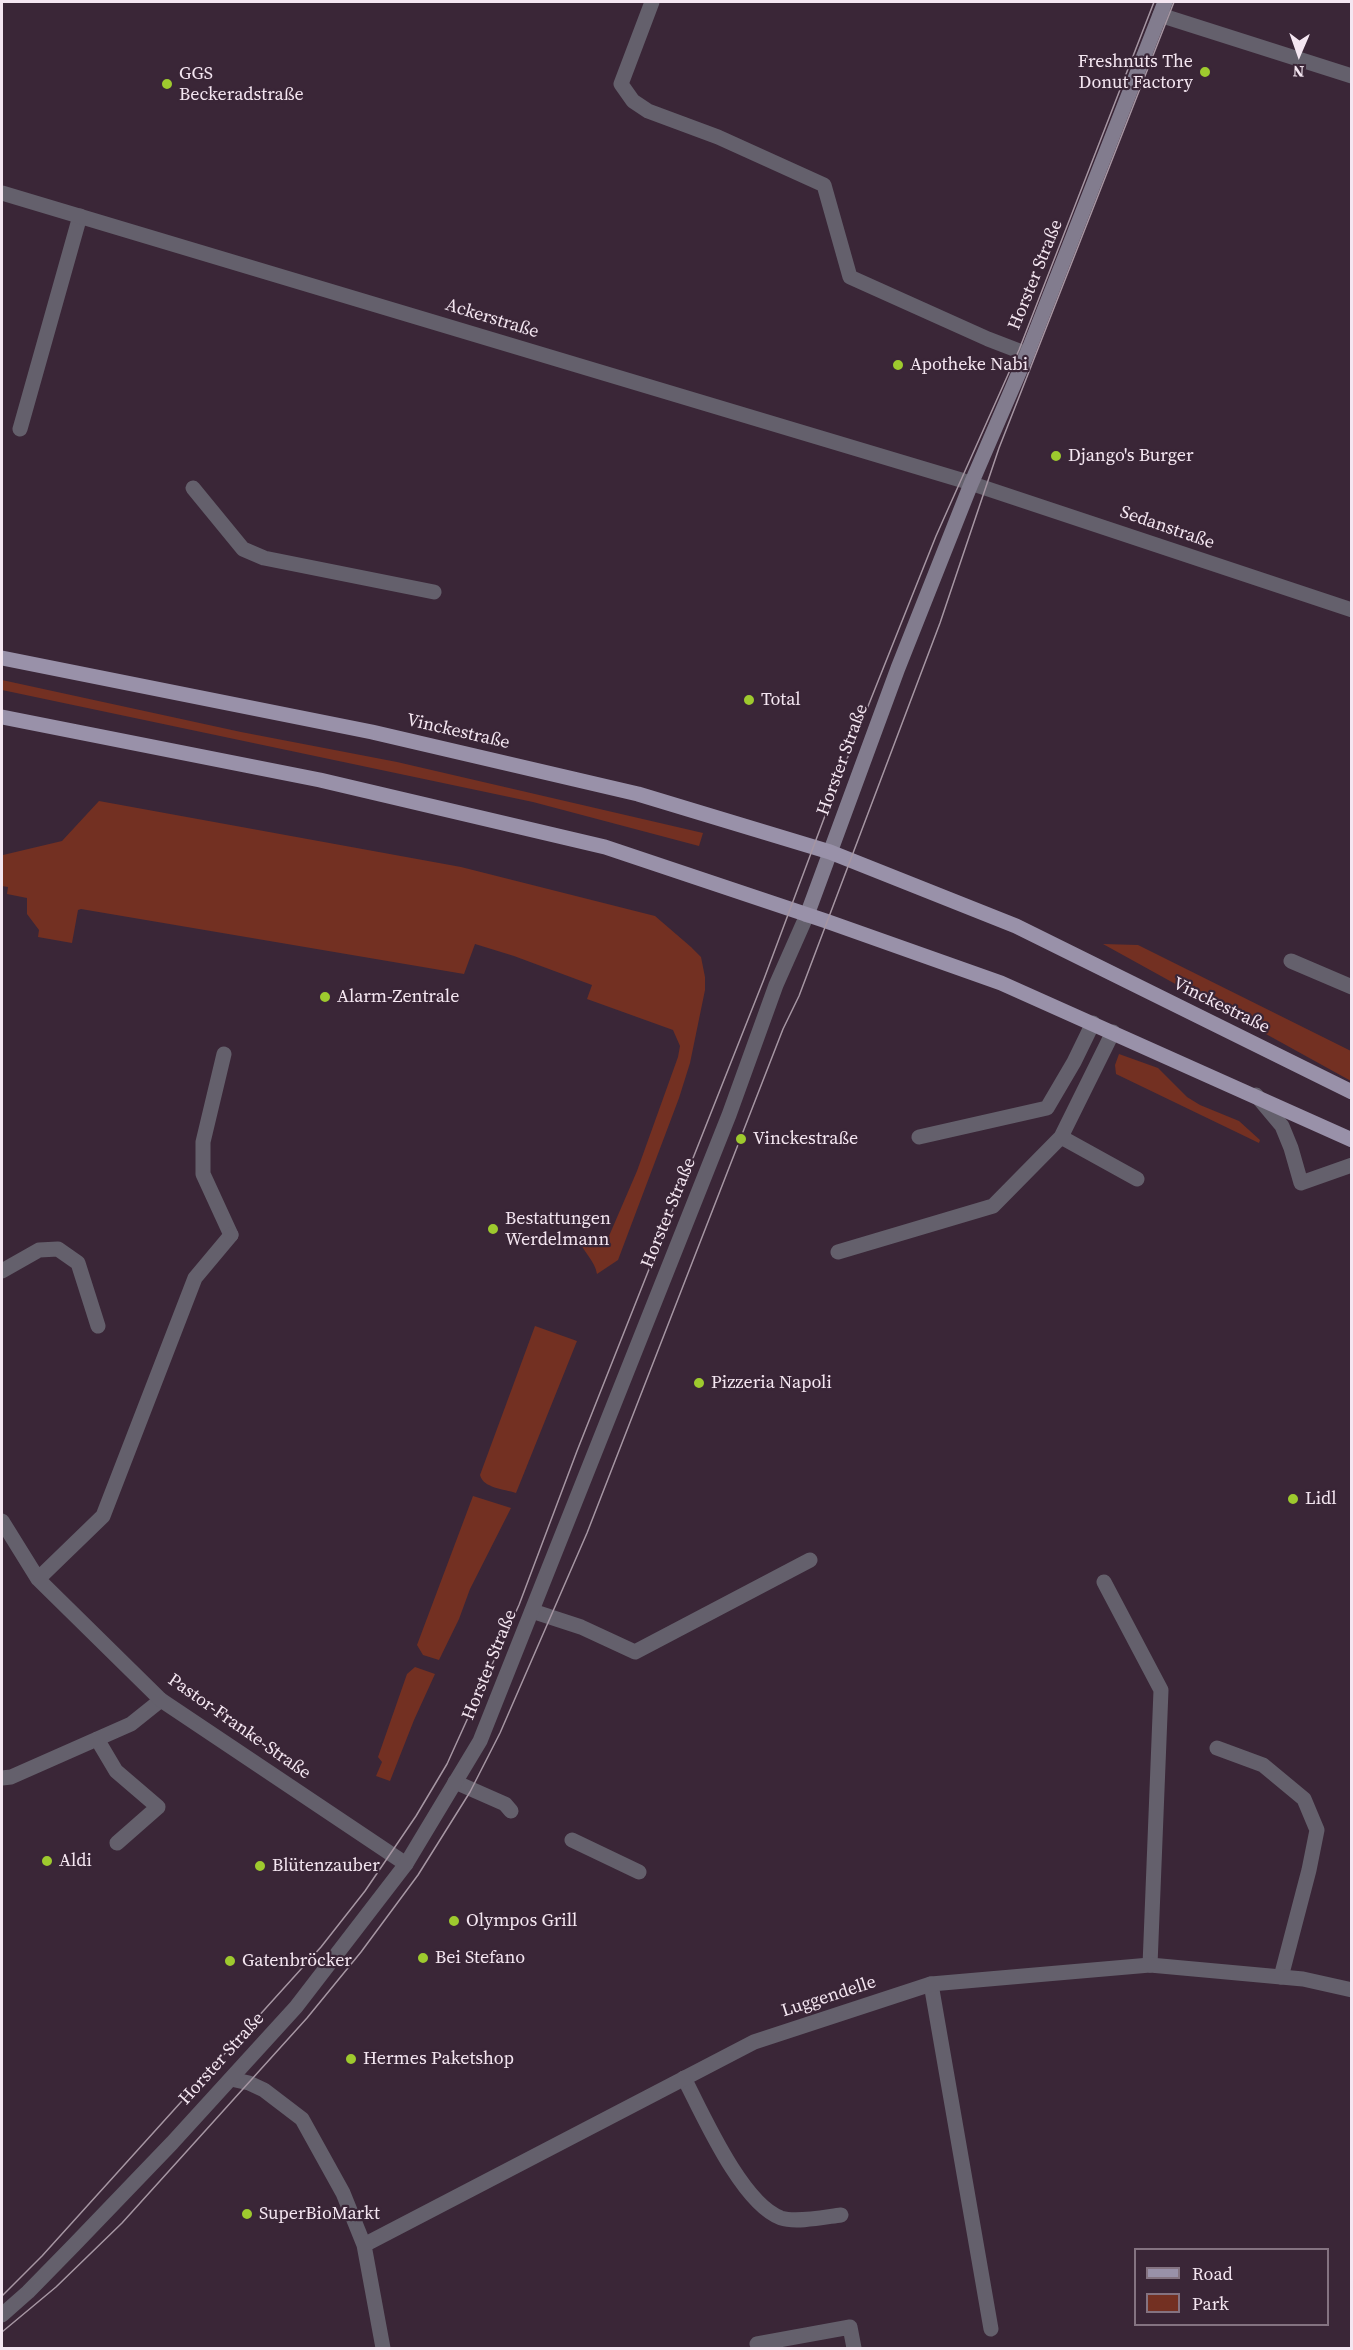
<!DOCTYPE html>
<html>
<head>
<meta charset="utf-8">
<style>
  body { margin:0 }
  #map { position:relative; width:1353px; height:2350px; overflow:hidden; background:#3a2637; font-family:"Source Serif 4",serif }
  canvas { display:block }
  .frame { position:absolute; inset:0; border:3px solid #f4e6f1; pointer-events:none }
  .legend { position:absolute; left:1134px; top:2248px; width:195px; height:78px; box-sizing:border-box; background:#3a2637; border:2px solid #847381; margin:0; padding:8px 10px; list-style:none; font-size:18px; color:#f4e6f1 }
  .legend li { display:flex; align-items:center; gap:12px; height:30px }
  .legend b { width:30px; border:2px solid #847381 }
  .north { position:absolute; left:1269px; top:24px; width:60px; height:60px; -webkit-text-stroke:4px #3a2637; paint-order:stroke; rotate:182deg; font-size:16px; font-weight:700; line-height:24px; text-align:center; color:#f4e6f1 }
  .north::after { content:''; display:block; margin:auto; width:21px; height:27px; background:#f4e6f1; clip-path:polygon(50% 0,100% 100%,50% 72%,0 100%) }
</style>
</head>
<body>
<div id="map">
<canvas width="1353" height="2350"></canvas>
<div class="frame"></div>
<ul class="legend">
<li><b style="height:8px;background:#9991a9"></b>Road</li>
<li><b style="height:16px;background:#733022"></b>Park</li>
</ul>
<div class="north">N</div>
</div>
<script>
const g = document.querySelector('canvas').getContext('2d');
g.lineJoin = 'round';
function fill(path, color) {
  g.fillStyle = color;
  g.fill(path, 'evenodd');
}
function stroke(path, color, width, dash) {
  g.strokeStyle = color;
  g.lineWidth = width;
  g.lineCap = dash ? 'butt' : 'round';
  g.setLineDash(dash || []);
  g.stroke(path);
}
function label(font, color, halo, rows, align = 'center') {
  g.font = font + ' "Source Serif 4",serif';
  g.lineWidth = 4.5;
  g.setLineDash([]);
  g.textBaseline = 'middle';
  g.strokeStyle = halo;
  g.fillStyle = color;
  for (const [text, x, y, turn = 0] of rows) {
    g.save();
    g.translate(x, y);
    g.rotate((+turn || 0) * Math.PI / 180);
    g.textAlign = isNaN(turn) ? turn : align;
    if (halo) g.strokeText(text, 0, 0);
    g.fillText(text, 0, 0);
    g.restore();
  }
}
const green = new Path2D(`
  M 2,680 L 241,732 L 397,762 L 703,833 L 699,846 L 533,802 L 2,690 Z
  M 99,801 L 461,867 L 655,916 L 691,947 L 701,957 L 705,977 L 705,990 L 690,1063 L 679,1098 L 618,1260 L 597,1274 C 595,1261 584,1253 579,1240 C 587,1233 596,1238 605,1241 L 609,1236 L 637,1171 L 678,1057 L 680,1046 L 673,1030 L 587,999 L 592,985 L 514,956 L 475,944 L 464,974 L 81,909 L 78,910 L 72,943 L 38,937 L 39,930 L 27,914 L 27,898 L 7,894 L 8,887 L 2,886 L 3,855 L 62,841 Z
  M 1103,944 L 1138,945 L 1351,1051 L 1351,1081 Z
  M 1119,1054 L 1158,1068 L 1187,1097 L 1200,1105 L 1239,1121 L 1260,1140 L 1259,1143 L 1116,1074 L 1115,1065 Z
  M 535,1326 L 577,1341 L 516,1493 C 504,1489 483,1488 480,1475 Z
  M 473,1496 L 511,1508 L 470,1589 L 459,1619 L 439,1660 L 423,1655 L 417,1645 Z
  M 415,1667 L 435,1674 L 414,1720 L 390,1781 L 376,1776 L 382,1762 L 378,1757 L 407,1674 Z`);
const service = new Path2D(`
  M 652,2 L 621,84 L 633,101 L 648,111 L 718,137 L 824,185 L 850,277 L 988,339 L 1027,354
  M 20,429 L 80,216
  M 193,488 L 243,549 L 264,558 L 434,592
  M 1291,961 L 1352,987
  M 1113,1032 L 1061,1137 L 1137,1179
  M 224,1054 L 203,1142 L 203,1174 L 231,1235
  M 1256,1095 L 1282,1126 L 1291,1148 L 1301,1183 L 1352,1165
  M 919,1137 L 1047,1108 L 1074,1062 L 1093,1023
  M 838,1252 L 993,1206 L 1061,1137
  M 2,1271 L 39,1250 L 58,1249 L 78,1263 L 98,1326
  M 1104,1582 L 1161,1690 L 1150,1965
  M 532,1611 L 581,1627 L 635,1652 L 810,1560
  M 97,1739 L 116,1771 L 158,1807 L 117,1843
  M 1217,1748 L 1263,1765 L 1304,1799 L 1317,1830 L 1309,1870 L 1281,1977
  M 2,1778 L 11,1777 L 131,1724 L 161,1700
  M 455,1782 L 505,1804 L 511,1811
  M 572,1840 L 639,1872
  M 931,1984 L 991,2329
  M 684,2078 C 703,2115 742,2204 781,2218 C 796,2223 825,2217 841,2215
  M 757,2344 L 850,2327 L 854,2348`);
const minor = new Path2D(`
  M 1160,15 L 1352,76
  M 2,193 L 961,480 L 1352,610
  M 2,1521 L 38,1579 L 161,1700 L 406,1864
  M 38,1579 L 103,1516 L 195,1278 L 231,1235
  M 231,2079 L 249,2083 L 264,2090 L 302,2119 L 343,2193 L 364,2245 L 383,2348
  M 364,2245 L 754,2042 L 931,1984 L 1150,1965 L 1303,1979 L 1352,1990`);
const tertiary = new Path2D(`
  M 2,2315 L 28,2292 L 74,2245 L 172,2143 L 296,2007 L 406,1864 L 480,1741 L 729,1115 L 776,985 L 807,915`);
const secondary = new Path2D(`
  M 807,915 L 898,668 L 971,484 L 1027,354 L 1165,2`);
const primary = new Path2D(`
  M 2,658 L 372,732 L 638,794 L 830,852 L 1016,926 L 1352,1092
  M 2,717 L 320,780 L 605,847 L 826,921 L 1001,983 L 1352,1140`);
const tram = new Path2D(`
  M 2,2296 L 42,2256 L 321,1947 L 365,1891 L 416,1816 L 447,1764 L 519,1605 L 577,1451 L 764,979 L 835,789 L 936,536 L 1019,350 L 1154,2
  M 2,2332 L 56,2287 L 122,2223 L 307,2018 L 361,1952 L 418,1875 L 470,1792 L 500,1733 L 587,1533 L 783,1029 L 799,996 L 940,623 L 999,448 L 1174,2`);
const markers = [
  [1205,72,6,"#9eca2e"],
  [167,84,6,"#9eca2e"],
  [898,365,6,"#9eca2e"],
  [1056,456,6,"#9eca2e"],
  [749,700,6,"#9eca2e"],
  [325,997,6,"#9eca2e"],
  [741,1139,6,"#9eca2e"],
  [493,1229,6,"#9eca2e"],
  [699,1383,6,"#9eca2e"],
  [1293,1499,6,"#9eca2e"],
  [47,1861,6,"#9eca2e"],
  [260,1866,6,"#9eca2e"],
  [454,1921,6,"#9eca2e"],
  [423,1958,6,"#9eca2e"],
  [230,1961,6,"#9eca2e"],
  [351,2059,6,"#9eca2e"],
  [247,2214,6,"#9eca2e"]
];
const poiNames = [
  ["Freshnuts The",1193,62,"right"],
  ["Donut Factory",1193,83,"right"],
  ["GGS",179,74],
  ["Beckeradstraße",179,95],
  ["Apotheke Nabi",910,365],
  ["Django's Burger",1068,456],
  ["Total",761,700],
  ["Alarm-Zentrale",337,997],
  ["Vinckestraße",753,1139],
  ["Bestattungen",505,1219],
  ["Werdelmann",505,1240],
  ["Pizzeria Napoli",711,1383],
  ["Lidl",1305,1499],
  ["Aldi",59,1861],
  ["Blütenzauber",272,1866],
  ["Olympos Grill",466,1921],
  ["Bei Stefano",435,1958],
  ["Gatenbröcker",242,1961],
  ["Hermes Paketshop",363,2059],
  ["SuperBioMarkt",259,2214]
];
const streetNames = [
  ["Horster Straße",1036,275,-68],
  ["Ackerstraße",492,319,17],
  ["Sedanstraße",1167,528,19],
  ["Vinckestraße",458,732,13],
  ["Horster Straße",843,760,-70],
  ["Vinckestraße",1221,1006,26],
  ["Horster Straße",669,1213,-68],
  ["Horster Straße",490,1665,-68],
  ["Pastor-Franke-Straße",239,1727,35],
  ["Luggendelle",829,1997,-18],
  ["Horster Straße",222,2059,-48]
];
fill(green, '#733022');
stroke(service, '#64606c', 15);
stroke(minor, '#64606c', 15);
stroke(tertiary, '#64606c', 15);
stroke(secondary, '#827c8e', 15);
stroke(primary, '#9991a9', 15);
stroke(tram, '#a696a3', 1.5);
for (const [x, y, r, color] of markers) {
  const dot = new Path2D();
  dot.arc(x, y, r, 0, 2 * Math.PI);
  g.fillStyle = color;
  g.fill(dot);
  stroke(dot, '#3a2637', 2);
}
label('18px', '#f4e6f1', '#3a2637', poiNames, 'left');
label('18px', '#f4e6f1', '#3a2637', streetNames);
</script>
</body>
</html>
